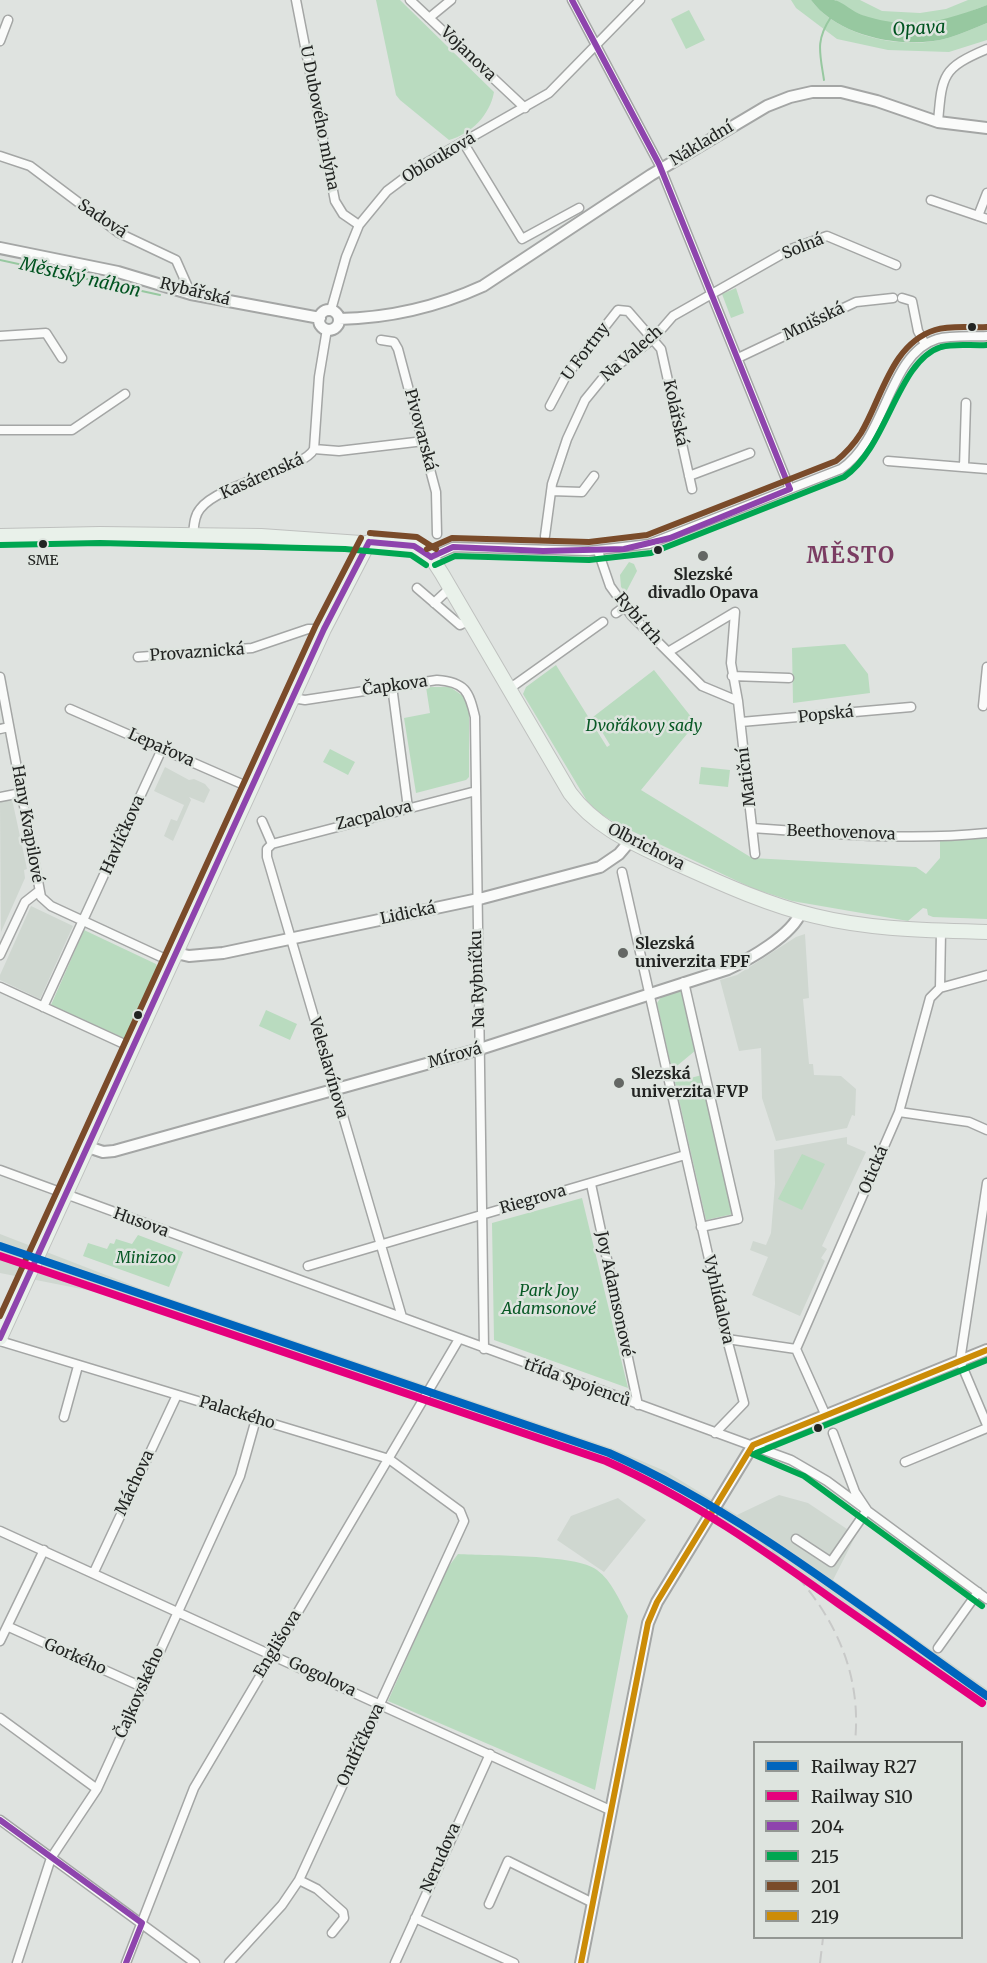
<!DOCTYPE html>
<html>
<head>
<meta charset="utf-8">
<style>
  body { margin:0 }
  #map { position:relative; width:987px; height:1963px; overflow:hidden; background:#dfe3e0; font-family:Merriweather,serif }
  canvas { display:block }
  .legend { position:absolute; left:753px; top:1741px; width:210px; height:198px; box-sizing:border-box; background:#dee4df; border:2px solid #939793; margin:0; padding:8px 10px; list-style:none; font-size:18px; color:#222422 }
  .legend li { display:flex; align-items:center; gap:12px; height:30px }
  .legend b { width:30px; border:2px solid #939793 }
</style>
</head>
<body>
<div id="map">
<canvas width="987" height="1963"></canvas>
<ul class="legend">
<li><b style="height:8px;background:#0065bd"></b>Railway R27</li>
<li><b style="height:8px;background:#e5007d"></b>Railway S10</li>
<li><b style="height:8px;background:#8e44ad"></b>204</li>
<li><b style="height:8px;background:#00a651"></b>215</li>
<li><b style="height:8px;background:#7a4b2a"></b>201</li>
<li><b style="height:8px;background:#cc8c07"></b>219</li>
</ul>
</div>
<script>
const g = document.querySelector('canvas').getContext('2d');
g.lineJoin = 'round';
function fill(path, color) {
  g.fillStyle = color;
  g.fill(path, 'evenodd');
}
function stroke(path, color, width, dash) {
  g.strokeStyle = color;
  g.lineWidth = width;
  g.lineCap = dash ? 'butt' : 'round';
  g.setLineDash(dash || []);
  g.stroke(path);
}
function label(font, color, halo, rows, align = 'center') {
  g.font = font + ' Merriweather,serif';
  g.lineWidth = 5;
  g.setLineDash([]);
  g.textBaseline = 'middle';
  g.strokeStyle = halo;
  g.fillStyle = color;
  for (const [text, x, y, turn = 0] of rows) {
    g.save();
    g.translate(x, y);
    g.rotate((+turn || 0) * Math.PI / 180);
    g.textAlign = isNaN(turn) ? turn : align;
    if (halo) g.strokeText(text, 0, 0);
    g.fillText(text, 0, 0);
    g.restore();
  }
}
const built = new Path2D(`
  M 165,767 L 189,780 L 194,779 L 205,784 L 210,790 L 204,803 L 189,797 L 191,800 L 173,841 L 164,836 L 171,819 L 177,821 L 184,805 L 154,791 Z
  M 12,799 L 27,869 L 24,870 L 25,878 L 1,932 L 0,802 Z
  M 31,906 L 73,926 L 40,999 L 0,980 L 0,975 Z
  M 805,934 L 809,998 L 803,999 L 809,1064 L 813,1064 L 814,1075 L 841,1076 L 856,1089 L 855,1116 L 852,1115 L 847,1128 L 776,1141 L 762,1098 L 761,1048 L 739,1051 L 720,980 L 737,975 L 796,937 Z
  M 847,1137 L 847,1144 L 866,1152 L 822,1246 L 827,1249 L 821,1258 L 825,1261 L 800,1316 L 752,1295 L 768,1257 L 750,1250 L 753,1241 L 766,1245 L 771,1233 L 775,1184 L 774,1150 Z
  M 0,1234 L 142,1289 L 611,1448 L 665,1471 L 737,1515 L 779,1495 L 808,1503 L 856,1535 L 833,1580 L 987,1689 L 987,1703 L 731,1525 L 660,1481 L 607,1459 L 138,1300 L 0,1273 Z
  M 618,1498 L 646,1520 L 604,1572 L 557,1540 L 571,1516 Z`);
const green = new Path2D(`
  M 376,0 L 400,0 L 494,92 C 490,115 471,134 449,140 L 400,100 L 396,95 Z
  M 791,0 L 811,0 C 838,37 905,51 948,38 C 961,34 974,28 987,23 L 987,40 L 949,52 L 888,50 L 837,39 L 796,8 Z
  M 835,0 L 860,0 L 882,11 L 920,13 L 946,9 L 968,0 L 987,0 L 987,5 C 973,10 958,17 943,21 C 909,31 863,22 835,0 Z
  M 689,10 L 705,40 L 686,49 L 671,19 Z
  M 736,288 L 744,313 L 731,318 L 722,294 Z
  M 629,562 L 634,564 L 637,571 L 626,592 L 621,587 L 620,575 Z
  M 845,644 L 868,674 L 870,693 L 793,703 L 792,648 Z
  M 556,665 L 607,747 L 610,745 L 593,717 L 654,670 L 696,723 L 641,790 L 752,858 L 916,867 L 926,874 L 940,858 L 940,840 L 987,836 L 987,919 L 933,917 L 928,915 L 927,909 L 923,908 L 908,921 L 792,901 L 754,889 L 617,824 L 599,813 L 587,801 L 523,694 L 526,687 Z
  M 426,687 L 450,687 L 466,698 L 469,709 L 469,777 L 466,780 L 416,793 L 404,718 L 430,713 Z
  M 330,749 L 355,762 L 348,775 L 323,762 Z
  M 701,767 L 730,770 L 728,787 L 699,784 Z
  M 84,930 L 156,964 L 158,969 L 126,1039 L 51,1005 Z
  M 682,990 L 696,1050 L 672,1070 L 657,1003 L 662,996 Z
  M 266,1010 L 297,1024 L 290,1040 L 259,1026 Z
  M 702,1075 L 733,1214 L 706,1220 L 675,1082 Z
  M 802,1154 L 825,1164 L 802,1210 L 778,1199 Z
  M 582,1198 L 628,1388 L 494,1340 L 492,1223 Z
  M 138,1235 L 183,1252 L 169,1287 L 83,1256 L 88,1243 L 107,1249 L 110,1243 L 114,1244 L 116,1239 L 132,1244 Z
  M 458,1554 C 487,1556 577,1554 597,1570 C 612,1581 619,1600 628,1616 L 595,1790 L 388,1701 L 446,1570 Z`);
const water = new Path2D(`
  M 811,0 C 818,0 827,0 834,0 C 843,2 853,12 862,15 C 911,31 941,22 987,5 L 987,23 C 974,28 961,34 948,38 C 905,50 838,37 811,0 Z`);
const stream = new Path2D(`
  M 824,80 C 820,53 815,41 831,17
  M 0,260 L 160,295`);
const minor = new Path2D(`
  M 296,0 L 335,201 L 343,214 L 359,225
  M 410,0 L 525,108
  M 572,0 L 659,164 L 790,489
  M 429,18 L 451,0
  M 0,41 L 8,20
  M 938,122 C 942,75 942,68 987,49
  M 463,142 L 522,239 L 579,208
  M 0,156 L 30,166 L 119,233 L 176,260 L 191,294
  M 931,200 L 987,219
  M 978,216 L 987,193
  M 902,298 L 912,301 L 918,331 L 925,344
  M 331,310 L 346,257 L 359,225 L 387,191 L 419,167 L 549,93 L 640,0
  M 0,336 L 46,333 L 62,358
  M 381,340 L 394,342 L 398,349 L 436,492 L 437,534
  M 738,358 L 856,302 L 893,298
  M 550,406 L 566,376 L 618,310 L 628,311 L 661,349 L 692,489
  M 0,430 L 72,430 L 125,394
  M 314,449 L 319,377 L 327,329
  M 314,449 L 339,451 L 424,441
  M 888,461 L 987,469
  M 964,467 L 966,403
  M 689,476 L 750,453
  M 551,491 L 582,492 L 594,476
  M 193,535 C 194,526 194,516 200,509 C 219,483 304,470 314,449
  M 545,536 L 552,484 L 567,439 L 585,400 L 607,373 L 653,339 L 673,316 L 791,249 L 827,236 L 896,265
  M 598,551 L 610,586 L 631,615 L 702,686 L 738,701 L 731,663 L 735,612 L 668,652
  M 431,557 L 453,547 L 589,551 L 649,544 L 841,469 C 887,438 888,354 937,339 C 952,335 971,337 987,336
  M 417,588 L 460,625 L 468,621
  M 434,603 L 450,588
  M 616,613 L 624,607
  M 138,657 L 252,648 L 308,629 L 324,629
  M 732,676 L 789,678
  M 0,677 L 41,897 L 51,906 L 172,962
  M 392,686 L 408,808
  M 509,689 L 603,622
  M 292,698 L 305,700 L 437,680 C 465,682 469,691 475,717 L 484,1349
  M 738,701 L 755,854
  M 983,706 L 987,667
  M 70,709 L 251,788
  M 741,722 L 911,707
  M 0,729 L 9,727
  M 0,797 L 21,793
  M 262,821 L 272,844
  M 754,828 C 831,834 910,841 987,833
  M 272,844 L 267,849 L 267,857 L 402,1317
  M 272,844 L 476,791
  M 622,872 L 727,1339 L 744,1403 L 715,1433
  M 0,955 L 25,902 L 39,891
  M 684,982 L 738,1219 L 701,1227
  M 0,987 L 133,1048
  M 940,988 L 941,931
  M 940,988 L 987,975
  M 43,1007 L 162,749
  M 899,1112 L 969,1122 L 987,1130
  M 0,1170 L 791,1460 L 827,1481 L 987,1599
  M 987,1183 L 960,1361 L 987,1425
  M 591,1184 L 638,1405
  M 308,1266 L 685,1155
  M 727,1339 L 796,1349 L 826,1416
  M 0,1341 L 389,1459 L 460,1511 L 464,1521 L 299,1880 L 282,1905 L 229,1963
  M 796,1349 L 899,1112 L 930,998 L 940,988
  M 64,1417 L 78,1366
  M 905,1462 L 987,1428
  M 0,1531 L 610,1810
  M 796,1539 L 831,1562 L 867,1510 L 855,1492 L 833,1433
  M 94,1572 L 177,1395
  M 9,1627 L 142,1687
  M 0,1641 L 44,1550
  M 938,1648 L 978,1592
  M 0,1718 L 97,1789
  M 0,1820 L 195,1963
  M 299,1880 L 317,1889 L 343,1912 L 344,1918 L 332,1933
  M 489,1904 L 508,1861 L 593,1903
  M 415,1918 L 514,1963
  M 17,1963 L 51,1858 L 97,1789 L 240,1476 L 256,1419
  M 126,1963 L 194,1788 L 459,1339
  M 395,1963 L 490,1754`);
const tertiary = new Path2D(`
  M 0,248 L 118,272 L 191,294 L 320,318
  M319 320a10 10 0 1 1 20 0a10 10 0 1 1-20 0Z
  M 339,319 C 390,318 437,307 483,286 L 651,175 L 767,106 L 790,97 L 812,92 L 841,92 L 877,101 L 938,122 L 987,128
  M 176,953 L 189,956 L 223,953 L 483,898 L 600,867 L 619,854 L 630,841
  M 88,1147 L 103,1152 L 114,1151 L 480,1049 L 728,969 C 750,959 792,935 801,912
  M 581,1963 L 648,1623 L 657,1602 L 753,1445 L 987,1350`);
const primary = new Path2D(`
  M 0,536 L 100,534 L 261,536 L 418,547 L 431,557 L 442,574 L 570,793 C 596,828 633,843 671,861 C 718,882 765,904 815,916 C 872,930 929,930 987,932
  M 0,1338 L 324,629 L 369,542`);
const rail = new Path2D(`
  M 730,1517 C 805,1570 865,1645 855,1742
  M 820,1963 L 823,1938`);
const bus1 = new Path2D(`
  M 572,0 L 659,164 L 790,489
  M 369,542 L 414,546 L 431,557
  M 431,557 L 453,547 L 543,551 L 624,549 L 670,538 L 790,489
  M 0,1338 L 324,629 L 369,542
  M 0,1820 L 142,1923 L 126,1963`);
const bus2 = new Path2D(`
  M 0,545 L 100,543 L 345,549 L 411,555 L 426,565
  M 435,565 L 455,556 L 589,560 L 651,553 L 844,477 C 888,447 897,361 941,347 C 955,343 972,346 987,345
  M 750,1453 L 804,1476 L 982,1606
  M 756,1453 L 987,1360`);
const bus3 = new Path2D(`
  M 370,533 L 417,537 L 436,549
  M 427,549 L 452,538 L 589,542 L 647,535 L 836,461 C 846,453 854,444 861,433 C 882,398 891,344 935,330 C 951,325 970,328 987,327
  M 0,1316 L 316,625 L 361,538`);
const bus4 = new Path2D(`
  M 581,1963 L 648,1623 L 657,1602 L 753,1445 L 987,1350`);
const rail1 = new Path2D(`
  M 0,1246 L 609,1453 C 743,1512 867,1612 987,1696`);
const rail2 = new Path2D(`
  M 0,1256 L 606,1461 C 690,1498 765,1551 839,1604 C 887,1637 934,1670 982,1703`);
const markers = [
  [972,327,5,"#222422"],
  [43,544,5,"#222422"],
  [658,550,5,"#222422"],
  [703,556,6,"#646764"],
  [623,953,6,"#646764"],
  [138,1015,5,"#222422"],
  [619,1083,6,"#646764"],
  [818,1428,5,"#222422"]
];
const busNames = [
  ["SME",43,561]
];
const streetNames = [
  ["Vojanova",468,54,44],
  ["U Dubového mlýna",319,118,79],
  ["Nákladní",702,144,-31],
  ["Oblouková",439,158,-31],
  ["Sadová",102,219,34],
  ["Solná",803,247,-22],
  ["Rybářská",195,292,14],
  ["Mnišská",814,322,-26],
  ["U Fortny",586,352,-53],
  ["Na Valech",632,354,-41],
  ["Kolářská",675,413,78],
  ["Pivovarská",420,430,75],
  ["Kasárenská",262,477,-24],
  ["Rybí trh",638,619,49],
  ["Provaznická",197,653,-4],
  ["Čapkova",395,686,-8],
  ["Popská",826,715,-6],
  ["Lepařova",161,748,24],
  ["Matiční",747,777,-97],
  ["Zacpalova",374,816,-14],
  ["Hany Kvapilové",27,824,80],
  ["Beethovenova",841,833,2],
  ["Havlíčkova",123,835,-66],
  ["Olbrichova",646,847,27],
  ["Lidická",408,914,-12],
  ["Na Rybníčku",478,979,-92],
  ["Mírová",455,1056,-16],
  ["Veleslavínova",328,1068,74],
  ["Otická",874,1170,-67],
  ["Riegrova",533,1200,-16],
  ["Husova",141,1223,20],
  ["Joy Adamsonové",614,1294,78],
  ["Vyhlídalova",718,1300,77],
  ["třída Spojenců",577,1383,20],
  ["Palackého",237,1413,17],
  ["Máchova",135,1483,-65],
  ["Englišova",278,1644,-59],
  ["Gorkého",75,1657,24],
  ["Gogolova",322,1677,25],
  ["Čajkovského",140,1693,-66],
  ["Ondříčkova",361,1745,-65],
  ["Nerudova",441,1858,-66]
];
const poiNames = [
  ["Slezské",703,575,"center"],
  ["divadlo Opava",703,593,"center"],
  ["Slezská",635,944],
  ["univerzita FPF",635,962],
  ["Slezská",631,1074],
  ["univerzita FVP",631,1092]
];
const parkNames = [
  ["Dvořákovy sady",644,726],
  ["Minizoo",146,1258],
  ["Park Joy",549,1291],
  ["Adamsonové",549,1309]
];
const waterNames = [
  ["Opava",919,29,-3],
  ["Městský náhon",80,278,13]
];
const districtNames = [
  ["MĚSTO",851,557]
];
fill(built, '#cfd7d0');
fill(green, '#b9dbbf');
fill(water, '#97c8a0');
stroke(stream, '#97c8a0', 2);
stroke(minor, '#a4a6a5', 11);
stroke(tertiary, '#a4a6a5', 14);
stroke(primary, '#bfc1bf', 16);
stroke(minor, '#fafbfa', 8);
stroke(tertiary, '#fafbfa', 10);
stroke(primary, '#e9f1ea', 14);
stroke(rail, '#c8c9c8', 2, [12, 6]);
stroke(bus1, '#8e44ad', 6);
stroke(bus2, '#00a651', 6);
stroke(bus3, '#7a4b2a', 6);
stroke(bus4, '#cc8c07', 6);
stroke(rail1, '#0065bd', 8);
stroke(rail2, '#e5007d', 8);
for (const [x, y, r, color] of markers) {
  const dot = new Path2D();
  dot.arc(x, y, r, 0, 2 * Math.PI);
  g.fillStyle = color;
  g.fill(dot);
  stroke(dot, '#dee4df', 2);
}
label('14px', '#222422', '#dee4df', busNames);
label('16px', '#222422', '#dee4df', streetNames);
label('bold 16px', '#222422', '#dee4df', poiNames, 'left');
label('italic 16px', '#085925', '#dee4df', parkNames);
label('italic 18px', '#005320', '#dee4df', waterNames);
g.letterSpacing = '1.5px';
label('bold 22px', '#7a3c62', '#dee4df', districtNames);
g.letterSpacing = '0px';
</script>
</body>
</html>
